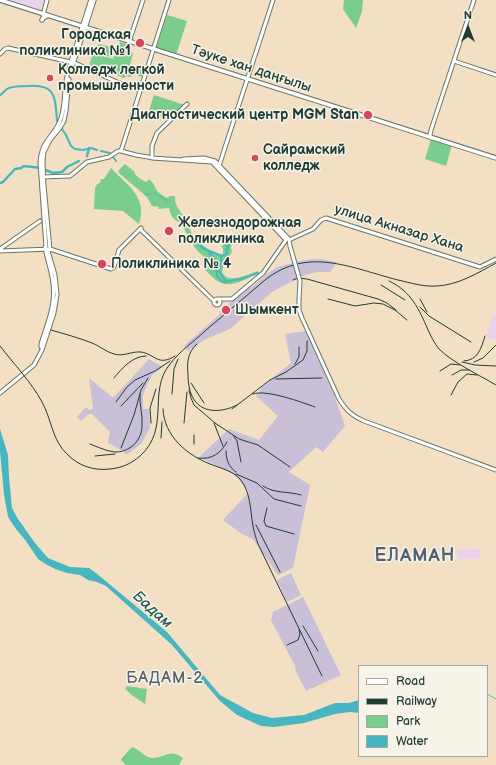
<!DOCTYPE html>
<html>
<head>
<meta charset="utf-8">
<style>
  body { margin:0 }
  #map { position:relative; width:496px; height:765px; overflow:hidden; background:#f3dfc3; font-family:"Balsamiq Sans",sans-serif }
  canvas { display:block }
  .legend { position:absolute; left:358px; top:665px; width:130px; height:92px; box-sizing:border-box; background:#f7f3e8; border:1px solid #a1aaa0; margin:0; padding:5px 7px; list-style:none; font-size:12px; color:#1f3d34 }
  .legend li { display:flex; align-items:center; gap:8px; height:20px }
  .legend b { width:20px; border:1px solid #a1aaa0 }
  .north { position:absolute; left:448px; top:8px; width:40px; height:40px; -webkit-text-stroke:3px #f7f3e8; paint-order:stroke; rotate:0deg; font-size:11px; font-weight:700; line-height:16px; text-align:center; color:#1f3d34 }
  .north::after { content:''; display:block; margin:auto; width:14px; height:18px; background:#1f3d34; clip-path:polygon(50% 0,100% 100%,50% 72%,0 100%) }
</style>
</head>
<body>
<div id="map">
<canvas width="496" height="765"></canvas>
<ul class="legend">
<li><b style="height:5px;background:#fff"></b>Road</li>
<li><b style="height:5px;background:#1f3d34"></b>Railway</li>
<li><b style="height:11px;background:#7acd8f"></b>Park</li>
<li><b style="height:11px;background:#47b6c1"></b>Water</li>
</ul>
<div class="north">N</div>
</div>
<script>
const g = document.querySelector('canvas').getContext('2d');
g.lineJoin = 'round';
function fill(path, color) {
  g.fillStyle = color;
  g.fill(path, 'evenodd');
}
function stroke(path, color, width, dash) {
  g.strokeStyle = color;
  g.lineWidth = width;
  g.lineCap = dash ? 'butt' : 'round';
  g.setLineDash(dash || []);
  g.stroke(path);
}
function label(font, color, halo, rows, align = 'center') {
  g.font = font + ' "Balsamiq Sans",sans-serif';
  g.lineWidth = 3;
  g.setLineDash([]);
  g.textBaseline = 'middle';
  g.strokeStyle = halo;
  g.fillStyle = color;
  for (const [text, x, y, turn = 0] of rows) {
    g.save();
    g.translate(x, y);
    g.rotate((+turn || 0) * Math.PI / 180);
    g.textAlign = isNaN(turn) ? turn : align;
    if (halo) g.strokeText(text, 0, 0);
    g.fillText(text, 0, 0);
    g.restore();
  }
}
const built = new Path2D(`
  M 11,0 L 44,0 L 40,11 L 11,1 Z
  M 493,314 L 496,314 L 496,339 L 486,339 Z
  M 480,549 L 481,559 L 457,559 L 457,550 Z`);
const industrial = new Path2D(`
  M 320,259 L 337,262 L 330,272 L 317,272 L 305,275 L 291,282 L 272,292 L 230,329 L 204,340 L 188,351 L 184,346 L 220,314 L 219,312 L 249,287 L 251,288 L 266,275 L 277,267 L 304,260 Z
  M 306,331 L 334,395 L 345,426 L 323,452 L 316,447 L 289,472 L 310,485 L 293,568 L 278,575 L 253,539 L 242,534 L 223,520 L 249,492 L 235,475 L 199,457 L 229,429 L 259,440 L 278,416 L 256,396 L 262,387 L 291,363 L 285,334 Z
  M 149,359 L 163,367 L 152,375 L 144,392 L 143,398 L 143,409 L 149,409 L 150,428 L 141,444 L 126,455 L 123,451 L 108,443 L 110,432 L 92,414 L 89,414 L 81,421 L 77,417 L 86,407 L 90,410 L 93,408 L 89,378 L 113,398 Z
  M 291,573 L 301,595 L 287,602 L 277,580 Z
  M 303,597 L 341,675 L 306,691 L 296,672 L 295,666 L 271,620 L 273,612 Z`);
const green = new Path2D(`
  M 344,0 L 363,0 L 362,11 L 356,28 L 343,9 Z
  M 167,15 L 187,21 L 176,55 L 156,49 Z
  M 120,42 L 130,45 L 128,51 L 133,53 L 130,65 L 145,70 L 142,77 L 133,74 L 131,77 L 126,76 L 124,78 L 114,74 L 115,71 L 107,68 L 104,76 L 88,69 L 93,53 L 113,59 Z
  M 100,44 L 113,48 L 115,52 L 114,55 L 110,57 L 97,52 L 95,47 Z
  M 154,95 L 185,105 L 169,120 L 148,114 Z
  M 431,139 L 452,145 L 446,166 L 425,159 Z
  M 125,164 L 135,172 L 134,173 L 139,178 L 146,182 L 149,179 C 158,187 153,191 167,198 L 170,196 L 175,196 C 174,206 181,211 185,219 C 188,225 191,233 195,239 C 199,244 218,257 223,254 L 223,248 L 221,247 L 231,238 C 235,241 231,243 231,248 L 232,252 L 224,263 L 222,272 C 228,285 248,274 258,271 L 259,273 C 253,275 250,277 244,280 C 223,289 218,283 203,268 L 205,266 L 204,257 C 191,245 190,239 182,225 C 179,221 181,224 177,221 C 172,218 170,213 169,208 L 158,209 L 159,207 L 152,206 L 147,197 L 119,173 L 118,171 Z
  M 111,168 C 127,185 148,197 139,224 L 123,211 L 94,209 L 95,187 L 96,187 L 97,184 L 100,183 L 101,179 L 104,179 Z
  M 127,686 L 147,689 L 145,704 L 133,696 L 125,689 Z
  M 132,747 C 139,749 145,758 152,758 C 166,758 168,748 183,758 L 179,765 L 126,765 L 121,760 L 122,758 Z`);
const water = new Path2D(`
  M 0,429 L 8,455 L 9,477 L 12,508 L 18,519 L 35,543 L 48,558 L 70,567 L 89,568 L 96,573 L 167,632 L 220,695 L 253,713 L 272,718 L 304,715 L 335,703 L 349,703 L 359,700 L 359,713 L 350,712 L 335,714 L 304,723 L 274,727 L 261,726 L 237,715 L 220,701 L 171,644 L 106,586 L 97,582 L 88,580 L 80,575 L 67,573 L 55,569 L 44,563 L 38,559 L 26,541 L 16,529 L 8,517 L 4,494 L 0,452 Z`);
const stream = new Path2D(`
  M 153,192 L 165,199 L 168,202
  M 145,195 L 149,194
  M 196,241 L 208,250
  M 225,248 L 226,251
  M 228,249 L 229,245 L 232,240
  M 487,694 L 496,699`);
const canal = new Path2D(`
  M 0,95 C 4,93 5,89 9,88 C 15,86 22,86 28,86 C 57,84 55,98 57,121
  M 62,129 L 66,135
  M 66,135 L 71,146 L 75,149 L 83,150 L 91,148 L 97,150
  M 101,151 L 110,153 L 116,161
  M 195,240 L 202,248 L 222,256 L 226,255 L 228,249 L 227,246 L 229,242
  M 209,252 L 215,260 L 217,276 L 223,282 L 241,279 L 258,273
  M 221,257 L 221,261 L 219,271 L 225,280`);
const river = new Path2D(`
  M 87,156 L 89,148
  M 45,170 L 51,172
  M 52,173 L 62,172 L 67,167 L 79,161
  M 0,183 L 3,182 L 15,169 L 21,168 L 24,166 L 41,168`);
const secondary = new Path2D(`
  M 43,15 L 47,0
  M 129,42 L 143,0
  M 0,54 L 5,49 L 8,48 L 75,63 L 117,82 L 140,90
  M 454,61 L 496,75
  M 72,67 L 85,28
  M 431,138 L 430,134 L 432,127 L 474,0
  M 44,151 L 43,162 L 44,188
  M 121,151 L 136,155 L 154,158
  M 121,151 L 169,0
  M 44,152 L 50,140 L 60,128 L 64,121 L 66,111 L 69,79
  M 152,158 L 212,162 L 286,240 L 263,273 L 232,299 L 217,299
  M 152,158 L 152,146 L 157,133 L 187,104
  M 183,159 L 204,158 L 215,161 L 288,238
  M 219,166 L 273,0
  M 42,177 L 70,176 L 87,162 L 109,157 L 118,151 L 121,151
  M 44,185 L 50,250
  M 141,228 L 141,230 L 214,301
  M 290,246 L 289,240 L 313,229 L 321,220 L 326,218 L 480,267 L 496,259
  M 46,247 L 40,163 C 41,139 56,136 61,118 C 65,106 64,94 66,81 C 69,63 77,45 82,28
  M 0,249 L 40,221
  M 0,251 L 50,249 L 111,269 L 114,267 L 119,250 L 141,228
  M214 302a3 3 0 1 1 6 0a3 3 0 1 1-6 0Z
  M 299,300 L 299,310 L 302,318 L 339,399 C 346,410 352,416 364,421 L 496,470
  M 41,347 L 41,344 C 47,324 56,305 53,284 C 52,271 47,260 45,247
  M 0,393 L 34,365 L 42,350 L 54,313 L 57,295 L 55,275 L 48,251`);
const primary = new Path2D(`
  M 0,0 L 496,158
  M 42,20 L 43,18 L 47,16
  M 82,28 L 91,0
  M 85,28 L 94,0`);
const rail = new Path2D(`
  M 293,280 L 298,278 L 307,279 L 378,299 L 387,303 L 396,310
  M 389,281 C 411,291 419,309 428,330 C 431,336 434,343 439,349 C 452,362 479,375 496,385
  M 381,285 L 405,300
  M 328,299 L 355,306 L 374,303 L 383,304 L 395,310 L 407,320
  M 420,299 L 427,312
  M 420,307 L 429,316 L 471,342
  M 51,330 C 65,334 79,338 92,343 C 100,346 106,352 114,354 C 123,357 132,351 141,352 C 155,354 158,367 175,356
  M 197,344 C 187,353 187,363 188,375 C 188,382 189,390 192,396 C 200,414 222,413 237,405
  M 0,346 C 13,363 32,383 42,402 C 52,420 52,441 68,455 C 79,466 94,471 110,469 C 121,468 131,464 140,456 C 171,428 147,392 170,364 C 180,351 193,342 205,331 C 225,314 245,297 265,280 C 308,246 351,268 398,280 C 411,283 424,287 437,286 C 458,285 478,273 496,263
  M 464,361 C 478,360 481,349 485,336
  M 462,362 L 475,365 L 496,366
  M 474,362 L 483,358 L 496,345
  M 295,364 L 299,357 L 299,347
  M 440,371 L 451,364 L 460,365
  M 452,375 L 461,370 L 469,370
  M 114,378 C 122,368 133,356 146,356
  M 276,379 L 322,378
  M 191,383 L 204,403
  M 189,390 L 191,398 L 194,405 L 215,423 L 239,439 L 258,445 L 290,467
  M 172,394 L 174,369 L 178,359
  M 253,394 C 266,389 301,402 315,407
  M 451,395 L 458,382 L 467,374 L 477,375
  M 116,402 L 127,387 L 135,380 L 155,371 L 170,361
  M 121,406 L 143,383
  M 163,409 C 164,436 187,455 210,464 C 220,468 233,471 240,479 C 251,492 250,510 253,526 C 254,532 256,538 258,544 L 322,676
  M 232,409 L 270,380 L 286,372 L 303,360 L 307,351 L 307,341
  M 151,423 L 150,408 L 156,389
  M 184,423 L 187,392
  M 214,423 L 223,446
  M 194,435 L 194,444
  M 233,435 L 237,441 L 241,462
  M 161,438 L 162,422
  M 90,444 C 98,447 108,452 117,452 C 131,451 142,440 142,425 C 143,415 139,405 140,394
  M 121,448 L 134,415 L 141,390 L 148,378
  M 226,451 C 226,460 229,467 236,472
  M 95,456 L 115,454
  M 198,458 C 212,460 221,453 227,442
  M 236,474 L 257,483 L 274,499 L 301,506
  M 263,486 C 275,494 288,491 301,495
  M 267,508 L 264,521 L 266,526 L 294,534
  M 256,525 L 280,572
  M 303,626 L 318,651
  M 287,645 L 298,640 L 300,634 L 299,630`);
const secondaryBridge = new Path2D(`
  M 290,246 L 300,281 L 299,300`);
const markers = [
  [140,43,5,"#d1495b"],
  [50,78,4,"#d1495b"],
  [368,115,5,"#d1495b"],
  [255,158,4,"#d1495b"],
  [169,231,5,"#d1495b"],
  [102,264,5,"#d1495b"],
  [226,310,5,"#d1495b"]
];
const poiNames = [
  ["Городская",131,35,"right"],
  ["поликлиника №1",131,51,"right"],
  ["Колледж легкой",58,70],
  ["промышленности",58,86],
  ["Диагностический центр MGM Stan",359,115,"right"],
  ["Сайрамский",263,150],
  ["колледж",263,166],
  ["Железнодорожная",178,223],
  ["поликлиника",178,239],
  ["Поликлиника № 4",111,264],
  ["Шымкент",235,310]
];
const streetNames = [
  ["Тәуке хан даңғылы",251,69,18],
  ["улица Акназар Хана",399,229,17]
];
const waterNames = [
  ["Бадам",152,610,42]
];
const quarterNames = [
  ["БАДАМ-2",165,679]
];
const districtNames = [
  ["ЕЛАМАН",415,556]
];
fill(built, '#e8d2ee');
fill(industrial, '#c9bfd7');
fill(green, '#7acd8f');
fill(water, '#47b6c1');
stroke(stream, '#47b6c1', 1);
stroke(canal, '#47b6c1', 2);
stroke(river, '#47b6c1', 2.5);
stroke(secondary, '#697666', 5);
stroke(primary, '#697666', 5.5);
stroke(secondary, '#fff', 3);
stroke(primary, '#fff', 3.5);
stroke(rail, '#1f3d34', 1);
stroke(secondaryBridge, '#697666', 5, []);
stroke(secondaryBridge, '#fff', 3);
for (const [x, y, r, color] of markers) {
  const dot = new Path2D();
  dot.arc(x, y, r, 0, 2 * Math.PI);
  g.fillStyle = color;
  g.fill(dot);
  stroke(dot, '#f7f3e8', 1.5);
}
label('bold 14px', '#1f3d34', '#f7f3e8', poiNames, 'left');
label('14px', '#1f3d34', '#f7f3e8', streetNames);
label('italic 15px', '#295b57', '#f7f3e8', waterNames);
g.letterSpacing = '1px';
label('16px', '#545f70', '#f7f3e8', quarterNames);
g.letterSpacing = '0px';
g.letterSpacing = '1px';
label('bold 18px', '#545f70', '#f7f3e8', districtNames);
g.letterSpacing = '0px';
</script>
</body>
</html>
